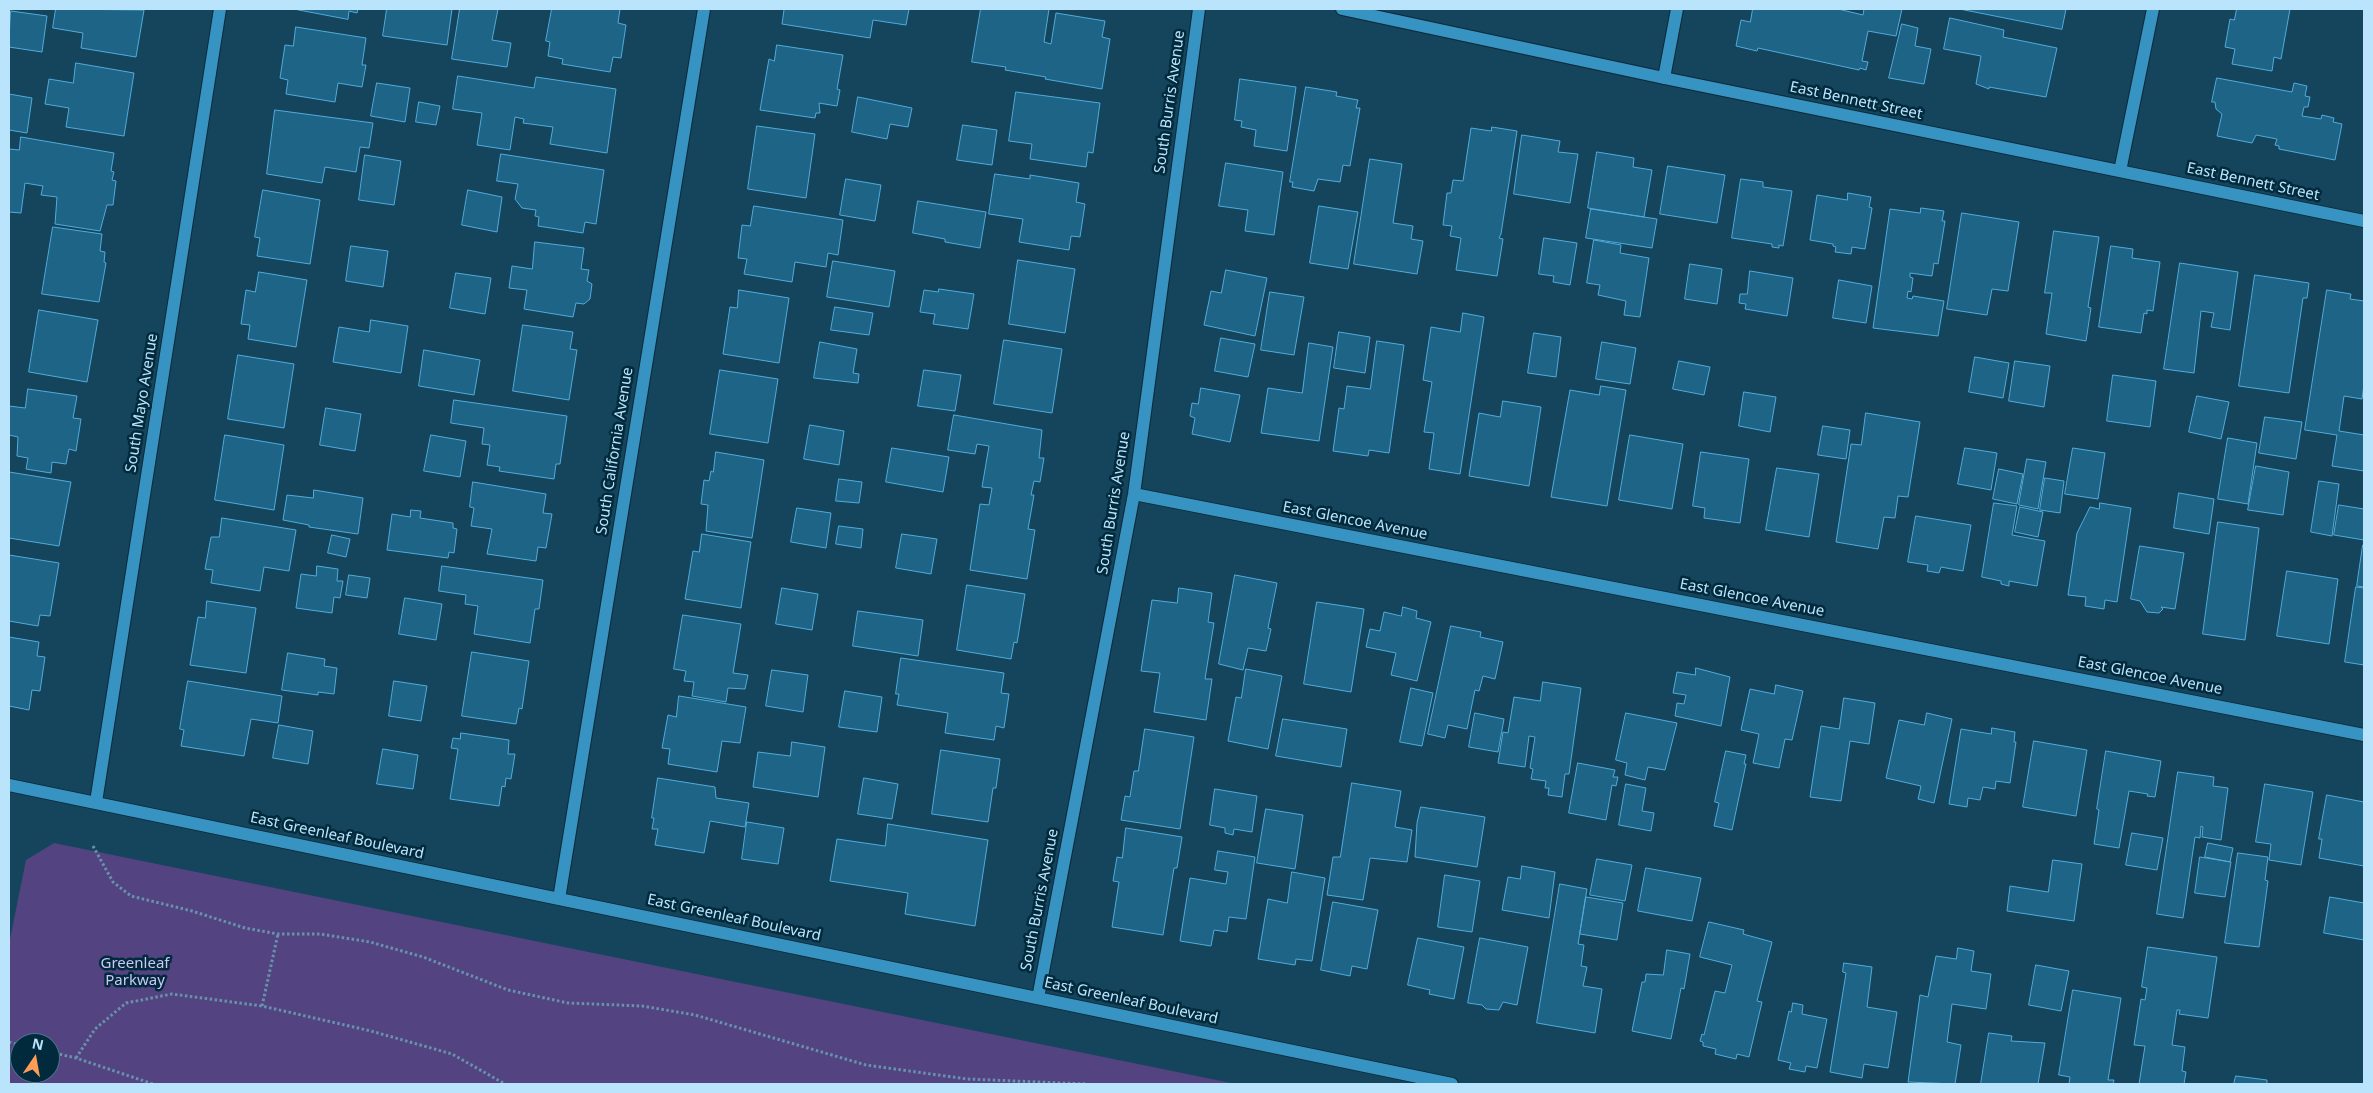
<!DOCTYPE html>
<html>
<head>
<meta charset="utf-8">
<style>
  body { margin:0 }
  #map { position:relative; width:2373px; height:1093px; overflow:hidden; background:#14455d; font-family:"Noto Sans",sans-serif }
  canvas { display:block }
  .frame { position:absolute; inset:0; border:10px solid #bae4fc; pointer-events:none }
  .north { position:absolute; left:10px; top:1033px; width:50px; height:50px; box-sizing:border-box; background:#022a3d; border:1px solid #4c7489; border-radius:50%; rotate:12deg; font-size:14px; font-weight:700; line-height:20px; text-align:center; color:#bae4fc }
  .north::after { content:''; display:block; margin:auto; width:18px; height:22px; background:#fd9c56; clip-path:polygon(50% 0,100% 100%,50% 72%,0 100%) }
</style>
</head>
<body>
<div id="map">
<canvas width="2373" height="1093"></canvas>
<div class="frame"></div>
<div class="north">N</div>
</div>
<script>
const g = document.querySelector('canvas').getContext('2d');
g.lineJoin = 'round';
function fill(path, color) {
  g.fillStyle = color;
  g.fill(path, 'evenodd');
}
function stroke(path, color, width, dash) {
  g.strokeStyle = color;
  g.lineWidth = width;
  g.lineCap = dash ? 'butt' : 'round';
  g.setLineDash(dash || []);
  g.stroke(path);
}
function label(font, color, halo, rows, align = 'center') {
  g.font = font + ' "Noto Sans",sans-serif';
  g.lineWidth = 5;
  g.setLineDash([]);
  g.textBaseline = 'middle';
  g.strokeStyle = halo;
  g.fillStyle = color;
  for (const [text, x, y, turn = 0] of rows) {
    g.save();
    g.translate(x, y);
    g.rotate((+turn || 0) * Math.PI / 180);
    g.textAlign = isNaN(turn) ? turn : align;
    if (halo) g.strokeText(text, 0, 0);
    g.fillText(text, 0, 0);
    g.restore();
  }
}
const green = new Path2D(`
  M 54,843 L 1236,1084 L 9,1084 L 9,944 L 26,860 ZM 20,1043 L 50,1043 L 50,1073 L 20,1073 Z`);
const building = new Path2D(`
  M 56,9 L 144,10 L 136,57 L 81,48 L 83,33 L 53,28 Z
  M 294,9 L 358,9 L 357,13 L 349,11 L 348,19 Z
  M 387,9 L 452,9 L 447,45 L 383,36 Z
  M 460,9 L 498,9 L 492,40 L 511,43 L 507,67 L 452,59 Z
  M 552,9 L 620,9 L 618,23 L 626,25 L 621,58 L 613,57 L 610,72 L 562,64 L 563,59 L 548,56 L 550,42 L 546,41 Z
  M 779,9 L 909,9 L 906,25 L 873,20 L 870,38 L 782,24 L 784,10 Z
  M 981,9 L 1049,9 L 1044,42 L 1051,44 L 1056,13 L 1105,21 L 1102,37 L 1110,39 L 1102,89 L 1045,79 L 1046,77 L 1005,70 L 1006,67 L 972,62 Z
  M 1753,9 L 1838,9 L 1863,15 L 1864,9 L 1902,9 L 1896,36 L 1868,31 L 1862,61 L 1868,62 L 1866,70 L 1860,68 L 1859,70 L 1758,48 L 1757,51 L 1736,46 L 1741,20 L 1750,22 Z
  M 1960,9 L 2066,9 L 2062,29 Z
  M 2237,9 L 2290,9 L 2281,59 L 2274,57 L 2272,71 L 2232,64 L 2235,49 L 2225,47 L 2230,19 L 2234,20 Z
  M 11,11 L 47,16 L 42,52 L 9,47 Z
  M 1950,18 L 2004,30 L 2003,37 L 2057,48 L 2046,97 L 1989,87 L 1989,89 L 1976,84 L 1981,56 L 1944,49 Z
  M 1902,24 L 1918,28 L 1915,46 L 1931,49 L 1924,84 L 1889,78 Z
  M 296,27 L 366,38 L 362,65 L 366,65 L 362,87 L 338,83 L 335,102 L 286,94 L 288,80 L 280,78 L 285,45 L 293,46 Z
  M 777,45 L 843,55 L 837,89 L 840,90 L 837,106 L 819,103 L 820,113 L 816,113 L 815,118 L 760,110 L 769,59 L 774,61 Z
  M 76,63 L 134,73 L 124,136 L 66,127 L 69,108 L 45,104 L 49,79 L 73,83 Z
  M 458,76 L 534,88 L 536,77 L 616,89 L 607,153 L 550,144 L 553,127 L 523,123 L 524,119 L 515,117 L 510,150 L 477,145 L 482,113 L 453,109 Z
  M 2217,78 L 2292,92 L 2294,83 L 2307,86 L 2305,96 L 2310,97 L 2308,107 L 2304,107 L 2302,116 L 2321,119 L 2322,115 L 2334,118 L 2333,122 L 2342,124 L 2335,160 L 2279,149 L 2279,146 L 2275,145 L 2277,139 L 2256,135 L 2252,143 L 2217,136 L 2222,114 L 2216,109 L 2215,102 L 2212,102 Z
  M 1240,79 L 1296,87 L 1287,151 L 1254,146 L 1256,130 L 1241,127 L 1242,121 L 1235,120 Z
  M 377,83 L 410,88 L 405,122 L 371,116 Z
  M 1306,87 L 1337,92 L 1336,96 L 1358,100 L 1356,108 L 1360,108 L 1350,166 L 1343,165 L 1340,182 L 1318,179 L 1314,191 L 1292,187 L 1293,182 L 1290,182 Z
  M 1016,92 L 1100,103 L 1093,153 L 1088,152 L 1086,167 L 1030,159 L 1032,144 L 1009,141 Z
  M 9,94 L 32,98 L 27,133 L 9,130 Z
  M 858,97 L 912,108 L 908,127 L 890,124 L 887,139 L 852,132 Z
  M 419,102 L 440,106 L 436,125 L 416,122 Z
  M 275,110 L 373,123 L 369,148 L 360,147 L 356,172 L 325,167 L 322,183 L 267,174 Z
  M 963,125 L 997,130 L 992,165 L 957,160 Z
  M 757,126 L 815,134 L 806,198 L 748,189 Z
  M 1492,127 L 1517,131 L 1501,234 L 1499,238 L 1503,239 L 1497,276 L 1456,270 L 1461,238 L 1450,236 L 1452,226 L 1443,225 L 1447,193 L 1451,193 L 1453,180 L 1463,181 L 1471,128 L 1491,131 Z
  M 1522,135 L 1560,141 L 1558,152 L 1578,154 L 1570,203 L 1514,194 Z
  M 21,137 L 114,153 L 111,171 L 114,172 L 112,180 L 116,181 L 113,205 L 107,205 L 100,231 L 55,224 L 57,197 L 41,195 L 43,186 L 25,183 L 21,213 L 9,212 L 9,149 L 19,150 Z
  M 1597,152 L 1634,158 L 1633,167 L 1652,170 L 1644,217 L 1588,208 Z
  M 501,154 L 604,170 L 596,224 L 585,222 L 583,233 L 538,226 L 539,217 L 535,216 L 536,210 L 522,208 L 515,199 L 518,184 L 497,181 Z
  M 365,155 L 401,161 L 394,205 L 359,200 Z
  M 1370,159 L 1402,164 L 1393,223 L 1413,226 L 1411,239 L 1423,241 L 1417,274 L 1354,264 Z
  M 1226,163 L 1283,172 L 1274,235 L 1245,231 L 1248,210 L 1219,206 Z
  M 1668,166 L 1725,175 L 1717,223 L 1660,214 Z
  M 995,174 L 1030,179 L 1030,175 L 1079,183 L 1076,202 L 1085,204 L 1080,237 L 1071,236 L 1069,250 L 1019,242 L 1023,219 L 989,214 Z
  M 846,179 L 881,185 L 875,221 L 840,215 Z
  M 1741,179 L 1763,182 L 1763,187 L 1792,191 L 1783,246 L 1779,245 L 1779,248 L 1772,247 L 1772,244 L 1732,238 Z
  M 263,190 L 320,200 L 310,264 L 257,256 L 260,238 L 255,237 Z
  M 468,190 L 502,197 L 497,232 L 462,225 Z
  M 1848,193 L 1871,197 L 1869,207 L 1872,208 L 1865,249 L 1852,247 L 1851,254 L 1835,252 L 1836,247 L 1833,246 L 1833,244 L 1810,240 L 1817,195 L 1847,200 Z
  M 918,201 L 986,212 L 980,248 L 945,242 L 945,239 L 913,233 Z
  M 754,206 L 843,220 L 838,255 L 828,253 L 826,267 L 795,262 L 792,282 L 744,274 L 747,259 L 738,258 L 742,225 L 750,226 Z
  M 1319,206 L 1358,212 L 1348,269 L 1310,263 Z
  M 1921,208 L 1944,211 L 1942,221 L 1945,221 L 1938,264 L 1934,263 L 1932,276 L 1910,273 L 1910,277 L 1913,278 L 1911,292 L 1908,291 L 1907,298 L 1912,299 L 1913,296 L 1944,301 L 1938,336 L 1873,328 L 1890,209 L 1920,213 Z
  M 1591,209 L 1657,219 L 1652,248 L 1586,238 Z
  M 1962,213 L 2019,222 L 2008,291 L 1992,289 L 1987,315 L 1947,309 Z
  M 53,227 L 102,234 L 100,251 L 105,252 L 104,262 L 106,263 L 99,302 L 42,294 Z
  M 2054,231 L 2099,237 L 2088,307 L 2091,308 L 2086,341 L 2046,334 L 2052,293 L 2045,293 Z
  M 1544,238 L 1577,243 L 1570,285 L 1553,282 L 1554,276 L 1539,274 Z
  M 1594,240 L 1621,245 L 1620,253 L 1649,258 L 1640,317 L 1624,315 L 1626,301 L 1598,295 L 1600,285 L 1587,283 Z
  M 535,242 L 584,248 L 581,269 L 589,270 L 587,281 L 592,284 L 590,299 L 584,304 L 576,303 L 573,317 L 524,309 L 527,290 L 509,288 L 512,266 L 532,269 Z
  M 351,246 L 388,251 L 383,287 L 346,281 Z
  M 2111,246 L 2133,249 L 2132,258 L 2160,262 L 2153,311 L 2147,310 L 2147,314 L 2144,313 L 2141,333 L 2099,327 Z
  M 1018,260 L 1075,269 L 1065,333 L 1009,324 Z
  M 833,261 L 895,271 L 889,307 L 827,297 Z
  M 2180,263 L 2238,272 L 2230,330 L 2211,327 L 2214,313 L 2201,311 L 2194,373 L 2164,369 Z
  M 1690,264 L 1722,269 L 1717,304 L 1685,299 Z
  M 1226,270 L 1267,278 L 1255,336 L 1204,325 L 1211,291 L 1221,293 Z
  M 1750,271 L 1793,278 L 1787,316 L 1745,309 L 1746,304 L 1739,303 L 1740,294 L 1747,294 Z
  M 259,272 L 307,280 L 296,347 L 248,339 L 250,325 L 241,324 L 246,290 L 255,292 Z
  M 456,273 L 491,278 L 485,314 L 450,308 Z
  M 2255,275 L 2309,283 L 2307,298 L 2303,298 L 2289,393 L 2239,386 Z
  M 1839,280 L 1872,286 L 1866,323 L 1833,318 Z
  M 939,289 L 974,294 L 968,329 L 933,324 L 935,314 L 920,312 L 924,290 L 938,292 Z
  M 739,290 L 789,298 L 779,363 L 723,354 L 730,307 L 737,308 Z
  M 2327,290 L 2351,294 L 2350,299 L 2364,301 L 2364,385 L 2362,399 L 2344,396 L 2339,431 L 2364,435 L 2364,471 L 2332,466 L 2337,435 L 2305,430 Z
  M 1270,292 L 1304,297 L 1294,355 L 1261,350 Z
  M 835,307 L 873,313 L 869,335 L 831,330 Z
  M 39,310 L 98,320 L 87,382 L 29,372 Z
  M 1463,313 L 1484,317 L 1460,474 L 1429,469 L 1434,433 L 1424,432 L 1432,382 L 1423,380 L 1431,327 L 1460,332 Z
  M 371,320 L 408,326 L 401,373 L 333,362 L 339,327 L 369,332 Z
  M 523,325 L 573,332 L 570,349 L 577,350 L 569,400 L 513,391 Z
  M 1339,332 L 1370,337 L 1365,373 L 1334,368 Z
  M 1534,333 L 1561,337 L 1556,377 L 1528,373 Z
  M 1221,338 L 1255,344 L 1248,377 L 1215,371 Z
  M 1004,340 L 1062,349 L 1052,413 L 994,404 Z
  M 1377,341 L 1404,345 L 1389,453 L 1369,450 L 1368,456 L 1333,451 L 1339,408 L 1344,409 L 1347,386 L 1370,389 Z
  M 820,342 L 857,349 L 853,373 L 859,374 L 858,383 L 814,378 Z
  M 1602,342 L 1636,348 L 1630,384 L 1596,379 Z
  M 1309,343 L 1333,347 L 1319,441 L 1261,433 L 1268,388 L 1302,393 Z
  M 424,350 L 480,360 L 474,395 L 419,386 Z
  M 238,355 L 294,364 L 284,428 L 228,419 Z
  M 1975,357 L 2009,363 L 2003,398 L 1969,392 Z
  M 1679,361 L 1710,367 L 1704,395 L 1673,389 Z
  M 2015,361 L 2050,366 L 2044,407 L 2009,401 Z
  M 720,370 L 778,379 L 768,443 L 710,434 Z
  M 924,370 L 961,375 L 955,411 L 918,406 Z
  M 2113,375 L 2156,381 L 2150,427 L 2107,421 Z
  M 1601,386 L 1626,390 L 1607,506 L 1551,497 L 1570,390 L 1599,395 Z
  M 1201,388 L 1240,395 L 1230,442 L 1192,434 L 1195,418 L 1190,416 L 1192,403 L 1198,404 Z
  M 28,389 L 77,396 L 73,418 L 81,419 L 76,451 L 69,449 L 66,464 L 52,462 L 51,473 L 26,469 L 28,458 L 17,456 L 18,437 L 9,435 L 9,406 L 25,408 Z
  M 1744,392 L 1776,397 L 1770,432 L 1739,426 Z
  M 2197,396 L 2229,402 L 2221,439 L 2189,432 Z
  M 454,400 L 567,416 L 560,464 L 556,464 L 554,479 L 499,471 L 500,467 L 487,465 L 490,445 L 482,444 L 484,428 L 451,423 Z
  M 1503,401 L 1541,407 L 1529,486 L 1469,476 L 1479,413 L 1500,417 Z
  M 326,408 L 361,414 L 355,451 L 320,445 Z
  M 1866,413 L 1920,422 L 1908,497 L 1898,496 L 1895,518 L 1884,517 L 1878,549 L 1836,542 L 1851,444 L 1861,445 Z
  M 954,415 L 1042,430 L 1039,458 L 1044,458 L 1040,482 L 1034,481 L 1031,495 L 1034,495 L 1028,529 L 1035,530 L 1027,579 L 970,570 L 980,504 L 989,505 L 992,488 L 982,487 L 989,446 L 977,444 L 975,454 L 948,450 Z
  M 2265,417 L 2302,422 L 2296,459 L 2259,453 Z
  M 810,425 L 844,431 L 839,465 L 804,459 Z
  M 1823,426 L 1850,430 L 1846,459 L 1818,455 Z
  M 225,435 L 284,445 L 274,510 L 215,500 Z
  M 431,435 L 466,441 L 460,477 L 424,471 Z
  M 1630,435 L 1683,444 L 1672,509 L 1619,500 Z
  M 2228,438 L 2257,443 L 2248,504 L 2218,499 Z
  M 892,448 L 949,457 L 943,492 L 886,482 Z
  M 1965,448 L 1997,453 L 1991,490 L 1958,484 Z
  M 2073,448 L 2105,453 L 2098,499 L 2065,494 Z
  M 716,452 L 764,460 L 752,538 L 706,531 L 708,505 L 701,504 L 704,480 L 709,481 L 711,471 L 713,472 Z
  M 1701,452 L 1749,459 L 1740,523 L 1704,518 L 1705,508 L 1693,506 Z
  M 2027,459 L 2046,462 L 2038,509 L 2019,505 Z
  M 2256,466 L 2289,472 L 2283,515 L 2248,510 Z
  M 1777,468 L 1819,474 L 1809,537 L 1766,530 Z
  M 1999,469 L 2023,474 L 2017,504 L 1993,499 Z
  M 9,472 L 71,482 L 59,546 L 9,538 Z
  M 2045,478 L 2064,481 L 2060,513 L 2040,510 Z
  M 839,479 L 862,482 L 859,503 L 836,501 Z
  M 2319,481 L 2339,484 L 2332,536 L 2311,532 Z
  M 473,482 L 546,494 L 543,513 L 552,514 L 546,548 L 538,547 L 536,561 L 487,554 L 492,529 L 471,526 L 474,508 L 470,507 Z
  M 314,490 L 363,498 L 358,534 L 309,527 L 309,525 L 283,520 L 287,495 L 313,498 Z
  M 2179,493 L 2214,499 L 2209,534 L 2174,528 Z
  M 1994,503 L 2017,506 L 2012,535 L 2045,541 L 2037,586 L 2009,581 L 2009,586 L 2001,584 L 2001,581 L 1982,577 Z
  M 2100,503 L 2131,508 L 2117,602 L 2105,600 L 2104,609 L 2085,606 L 2086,597 L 2068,595 L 2077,533 L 2090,507 L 2099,509 Z
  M 2339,505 L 2364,509 L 2364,540 L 2334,535 Z
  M 2020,507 L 2043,512 L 2038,537 L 2015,532 Z
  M 797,508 L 831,513 L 826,548 L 791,542 Z
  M 411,510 L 421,511 L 420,518 L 453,523 L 453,528 L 457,529 L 454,553 L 449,552 L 448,558 L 387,550 L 392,514 L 410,517 Z
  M 1916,516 L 1971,525 L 1963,571 L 1941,567 L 1939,573 L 1927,571 L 1928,565 L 1908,562 Z
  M 222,518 L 296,530 L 289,571 L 264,567 L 260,591 L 211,583 L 213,570 L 205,569 L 211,537 L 219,537 Z
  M 2218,522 L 2259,528 L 2245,640 L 2203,634 Z
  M 839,526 L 863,529 L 861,548 L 836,544 Z
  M 702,534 L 751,542 L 741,608 L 685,599 L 693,551 L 699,552 Z
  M 902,534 L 937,539 L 931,574 L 896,568 Z
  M 332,535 L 350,539 L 346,557 L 328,553 Z
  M 2363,545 L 2364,545 L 2364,587 L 2357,586 Z
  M 2140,546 L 2184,553 L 2175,609 L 2161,607 L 2163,609 L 2159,613 L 2147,612 L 2140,601 L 2131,599 Z
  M 9,555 L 59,563 L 50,616 L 40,615 L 38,626 L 9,621 Z
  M 317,566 L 338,569 L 337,581 L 343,581 L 340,598 L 334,597 L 332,613 L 296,608 L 301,574 L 316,576 Z
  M 442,566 L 543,580 L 539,609 L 535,609 L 530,643 L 474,634 L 478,606 L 465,604 L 466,595 L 439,591 Z
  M 2287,571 L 2338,579 L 2329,644 L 2277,636 Z
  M 349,575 L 370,578 L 367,598 L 346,595 Z
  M 1235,575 L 1277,583 L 1268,628 L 1271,629 L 1266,651 L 1248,648 L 1243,670 L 1219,664 Z
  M 967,585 L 1025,594 L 1017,643 L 1014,642 L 1011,659 L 957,650 Z
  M 2356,587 L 2364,588 L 2364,665 L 2345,662 Z
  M 782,588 L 818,594 L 812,630 L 776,624 Z
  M 1179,588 L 1212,593 L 1208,622 L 1214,623 L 1205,679 L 1212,679 L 1206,720 L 1154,712 L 1160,673 L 1141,671 L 1152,600 L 1177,603 Z
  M 405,598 L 442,604 L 436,640 L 399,634 Z
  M 207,601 L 256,608 L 246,673 L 190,665 L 198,617 L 205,618 Z
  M 1317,602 L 1364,609 L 1351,692 L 1304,684 Z
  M 1403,607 L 1417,611 L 1416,618 L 1431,622 L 1417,681 L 1391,675 L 1396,653 L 1366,647 L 1370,629 L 1380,631 L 1384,612 L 1401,616 Z
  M 858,611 L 923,620 L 918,656 L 853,646 Z
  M 683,615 L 741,624 L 733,673 L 748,675 L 745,689 L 728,688 L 726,702 L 692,696 L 694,682 L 684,681 L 686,671 L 674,669 Z
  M 1451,626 L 1481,632 L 1480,637 L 1503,642 L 1495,679 L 1483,676 L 1479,691 L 1475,690 L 1467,729 L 1448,725 L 1445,738 L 1428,734 Z
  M 9,637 L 39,642 L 37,656 L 45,657 L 40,691 L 32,690 L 29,710 L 9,706 Z
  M 472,652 L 529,661 L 522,709 L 519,708 L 516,724 L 462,716 Z
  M 288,653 L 325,659 L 324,666 L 337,668 L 334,694 L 318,692 L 318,695 L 282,690 Z
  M 901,658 L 1004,673 L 1001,693 L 1009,694 L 1004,728 L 996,726 L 994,740 L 945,733 L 948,713 L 897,705 L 899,694 L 896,694 Z
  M 1696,668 L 1730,677 L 1721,726 L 1675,716 L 1677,703 L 1684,704 L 1686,695 L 1673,693 L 1677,672 L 1695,675 Z
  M 1246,669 L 1282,676 L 1268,749 L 1228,741 L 1236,697 L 1241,698 Z
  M 772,670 L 808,675 L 803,712 L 766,706 Z
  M 188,681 L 282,696 L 278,723 L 251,719 L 244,756 L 181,746 L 184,730 L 180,729 Z
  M 394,681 L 427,686 L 421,721 L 389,716 Z
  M 1543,682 L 1581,688 L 1569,774 L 1565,774 L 1562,797 L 1548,795 L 1549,788 L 1545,788 L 1546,781 L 1531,779 L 1533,769 L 1530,768 L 1535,737 L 1529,736 L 1525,767 L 1498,763 L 1503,732 L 1508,733 L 1514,697 L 1540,701 Z
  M 1776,685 L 1803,691 L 1792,740 L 1785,739 L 1779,768 L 1753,763 L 1759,734 L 1741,730 L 1750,689 L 1774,694 Z
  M 1411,688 L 1433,693 L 1422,746 L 1400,742 Z
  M 845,691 L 882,697 L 877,732 L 839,727 Z
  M 679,696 L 746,707 L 740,743 L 722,741 L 717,772 L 668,764 L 670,749 L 662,748 L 668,715 L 676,717 Z
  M 1844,698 L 1875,703 L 1869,744 L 1850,741 L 1841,801 L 1810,797 L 1821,726 L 1839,729 Z
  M 1475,713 L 1504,719 L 1498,752 L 1469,747 Z
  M 1626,713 L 1677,723 L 1665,770 L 1648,767 L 1645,780 L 1625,775 L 1627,763 L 1616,760 Z
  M 1927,713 L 1952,719 L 1934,803 L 1918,799 L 1921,786 L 1886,778 L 1899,720 L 1924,725 Z
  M 1283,719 L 1347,729 L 1341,767 L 1276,756 Z
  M 279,725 L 313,731 L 308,764 L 273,758 Z
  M 1992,728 L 2015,732 L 2014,742 L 2016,742 L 2010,783 L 1996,781 L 1995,789 L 1983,787 L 1980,800 L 1968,798 L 1967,807 L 1949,804 L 1961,729 L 1991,734 Z
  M 1145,729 L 1194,737 L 1180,829 L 1121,820 L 1125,796 L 1130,797 L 1134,771 L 1138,771 Z
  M 461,733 L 509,740 L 508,754 L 515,754 L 511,779 L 506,778 L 505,787 L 502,786 L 499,806 L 450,799 L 458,749 L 451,748 L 453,738 L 460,739 Z
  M 2034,741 L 2087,750 L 2076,816 L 2023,807 Z
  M 792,742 L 825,747 L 818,797 L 753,787 L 758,752 L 790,756 Z
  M 383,749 L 418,755 L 413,789 L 377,784 Z
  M 941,750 L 1000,759 L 996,788 L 993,788 L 988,822 L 932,814 Z
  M 1726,751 L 1746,755 L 1744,764 L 1746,764 L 1732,830 L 1714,826 L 1719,803 L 1715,802 Z
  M 2106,751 L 2161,761 L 2155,797 L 2147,796 L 2148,794 L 2129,791 L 2119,848 L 2094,844 L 2099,810 L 2097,809 Z
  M 1578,763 L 1615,770 L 1613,777 L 1618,777 L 1616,786 L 1612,785 L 1606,820 L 1569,813 Z
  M 2178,772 L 2214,777 L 2213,786 L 2228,788 L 2221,840 L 2202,837 L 2203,827 L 2201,826 L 2200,838 L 2195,837 L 2183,918 L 2157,914 Z
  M 658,778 L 715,787 L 716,798 L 749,803 L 745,827 L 710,821 L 704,853 L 655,845 L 658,829 L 652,829 L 654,818 L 652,818 Z
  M 864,778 L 898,784 L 892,819 L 858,814 Z
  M 1352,783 L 1401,791 L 1395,827 L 1412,830 L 1407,862 L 1370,858 L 1363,900 L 1327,895 L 1333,857 L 1340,857 Z
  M 1626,784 L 1646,788 L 1642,811 L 1654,813 L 1651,831 L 1619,825 Z
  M 2265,784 L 2313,792 L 2301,865 L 2269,860 L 2271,844 L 2256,842 Z
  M 1215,789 L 1257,796 L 1252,832 L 1234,829 L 1233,835 L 1225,833 L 1225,828 L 1210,825 Z
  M 2327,795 L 2364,802 L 2364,866 L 2319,858 L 2322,839 L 2319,839 Z
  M 1421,807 L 1485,817 L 1477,867 L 1415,857 L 1417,823 Z
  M 1266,809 L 1303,815 L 1295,869 L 1257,863 Z
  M 747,822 L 784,828 L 778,864 L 742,859 Z
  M 888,824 L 988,840 L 975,926 L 905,914 L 908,893 L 830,881 L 837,839 L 885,846 Z
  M 1126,828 L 1182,837 L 1177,868 L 1174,868 L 1163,935 L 1112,927 L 1119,882 L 1113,881 L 1117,857 L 1122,858 Z
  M 2132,833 L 2163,838 L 2157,870 L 2126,865 Z
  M 2208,843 L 2233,848 L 2230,862 L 2205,857 Z
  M 1218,851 L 1255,857 L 1246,919 L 1229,917 L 1227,932 L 1214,930 L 1211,946 L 1180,941 L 1190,878 L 1226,884 L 1228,872 L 1215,870 Z
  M 2238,853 L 2268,857 L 2265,880 L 2268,881 L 2259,947 L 2225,943 Z
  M 2200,857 L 2231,862 L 2225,897 L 2195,893 Z
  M 1597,859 L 1632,865 L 1625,901 L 1590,895 Z
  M 2053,860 L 2082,864 L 2074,921 L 2007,911 L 2010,886 L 2048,892 Z
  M 1522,866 L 1555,872 L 1549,918 L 1502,910 L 1508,877 L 1520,879 Z
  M 1646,868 L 1701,878 L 1692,921 L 1638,911 Z
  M 1292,872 L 1325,878 L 1312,961 L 1296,959 L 1295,965 L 1258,959 L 1268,899 L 1287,903 Z
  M 1445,875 L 1480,881 L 1472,932 L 1438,927 Z
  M 1560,884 L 1587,889 L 1578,944 L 1584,945 L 1581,966 L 1587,967 L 1583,986 L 1602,989 L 1595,1033 L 1537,1023 Z
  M 1586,897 L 1623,903 L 1617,940 L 1580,934 Z
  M 2330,897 L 2364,903 L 2364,940 L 2324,933 Z
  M 1333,902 L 1378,910 L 1367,969 L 1352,966 L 1350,976 L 1321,970 Z
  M 1709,922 L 1744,930 L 1743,934 L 1772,942 L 1757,1001 L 1762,1002 L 1749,1057 L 1737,1054 L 1736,1059 L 1715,1054 L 1716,1049 L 1703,1046 L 1703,1042 L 1700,1041 L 1702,1034 L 1704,1035 L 1715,991 L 1725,993 L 1732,965 L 1700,957 Z
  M 1418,938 L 1464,947 L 1454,999 L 1429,994 L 1430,990 L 1408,985 Z
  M 1480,938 L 1528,947 L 1517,1005 L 1503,1002 L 1499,1010 L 1486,1009 L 1482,1005 L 1468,1003 Z
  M 2148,947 L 2217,957 L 2208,1018 L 2179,1014 L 2180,1010 L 2177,1010 L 2172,1045 L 2185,1047 L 2182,1071 L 2186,1072 L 2184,1084 L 2139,1084 L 2145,1046 L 2134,1045 L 2141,999 L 2145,1000 L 2147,988 L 2142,987 Z
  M 1958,948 L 1974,951 L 1971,971 L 1991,974 L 1986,1009 L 1952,1004 L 1947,1042 L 1961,1045 L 1955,1084 L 1908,1082 L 1920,995 L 1928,997 L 1936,956 L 1956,959 Z
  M 1667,950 L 1690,954 L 1684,989 L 1681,988 L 1671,1039 L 1632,1031 L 1642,982 L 1645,982 L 1646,974 L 1663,975 Z
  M 1844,963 L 1872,967 L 1867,1007 L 1897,1012 L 1888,1068 L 1864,1064 L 1862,1078 L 1830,1072 L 1846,973 L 1843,972 Z
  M 2036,965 L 2069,971 L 2061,1011 L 2029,1005 Z
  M 2073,990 L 2121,998 L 2108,1080 L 2114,1080 L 2113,1084 L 2069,1084 L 2070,1077 L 2059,1075 Z
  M 1793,1003 L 1803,1005 L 1802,1014 L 1827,1019 L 1817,1068 L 1806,1066 L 1805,1072 L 1789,1069 L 1791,1063 L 1778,1060 L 1789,1011 L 1791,1012 Z
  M 1989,1033 L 2012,1036 L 2011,1041 L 2045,1043 L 2038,1084 L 1981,1084 Z
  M 2236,1076 L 2267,1080 L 2267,1084 L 2234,1084 Z`);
const path = new Path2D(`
  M 93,846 L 113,882 L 131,896 L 192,911 L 245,928 L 278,934 L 320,934 L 370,942 L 423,957 L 508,990 L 568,1003 L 642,1006 L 695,1015 L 866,1065 L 967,1079 L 1086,1084
  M 262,1006 L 278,934
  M 9,1042 L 20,1045
  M 50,1052 L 76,1058 L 153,1084
  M 76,1058 L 95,1029 L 126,1003 L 172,994 L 262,1006 L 371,1031 L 452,1054 L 505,1084`);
const minor = new Path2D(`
  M 1342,9 L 1664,78 L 2364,221
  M 1664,78 L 1677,9
  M 2120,171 L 2153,9
  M 1134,494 L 2364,735
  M 9,785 L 1452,1084
  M 96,802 L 220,9
  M 559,899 L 704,9
  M 1038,998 L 1134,494 L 1199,9`);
const streetNames = [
  ["East Bennett Street",1856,101,12],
  ["South Burris Avenue",1170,102,-82],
  ["East Bennett Street",2253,182,12],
  ["South Mayo Avenue",142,403,-81],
  ["South California Avenue",615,451,-81],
  ["South Burris Avenue",1114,503,-81],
  ["East Glencoe Avenue",1355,521,11],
  ["East Glencoe Avenue",1752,598,11],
  ["East Glencoe Avenue",2150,676,11],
  ["East Greenleaf Boulevard",337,836,12],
  ["South Burris Avenue",1040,900,-79],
  ["East Greenleaf Boulevard",734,918,12],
  ["East Greenleaf Boulevard",1131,1001,12]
];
const parkNames = [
  ["Greenleaf",135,964],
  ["Parkway",135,981]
];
fill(green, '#544381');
fill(building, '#1d6487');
stroke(building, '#52abda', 1);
stroke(minor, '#0d2938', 14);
stroke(path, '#6693ab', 3, [2.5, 2.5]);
stroke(minor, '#3793c1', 12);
label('15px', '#bae4fc', '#022a3d', streetNames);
label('15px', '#cfc5f6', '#022a3d', parkNames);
</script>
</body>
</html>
